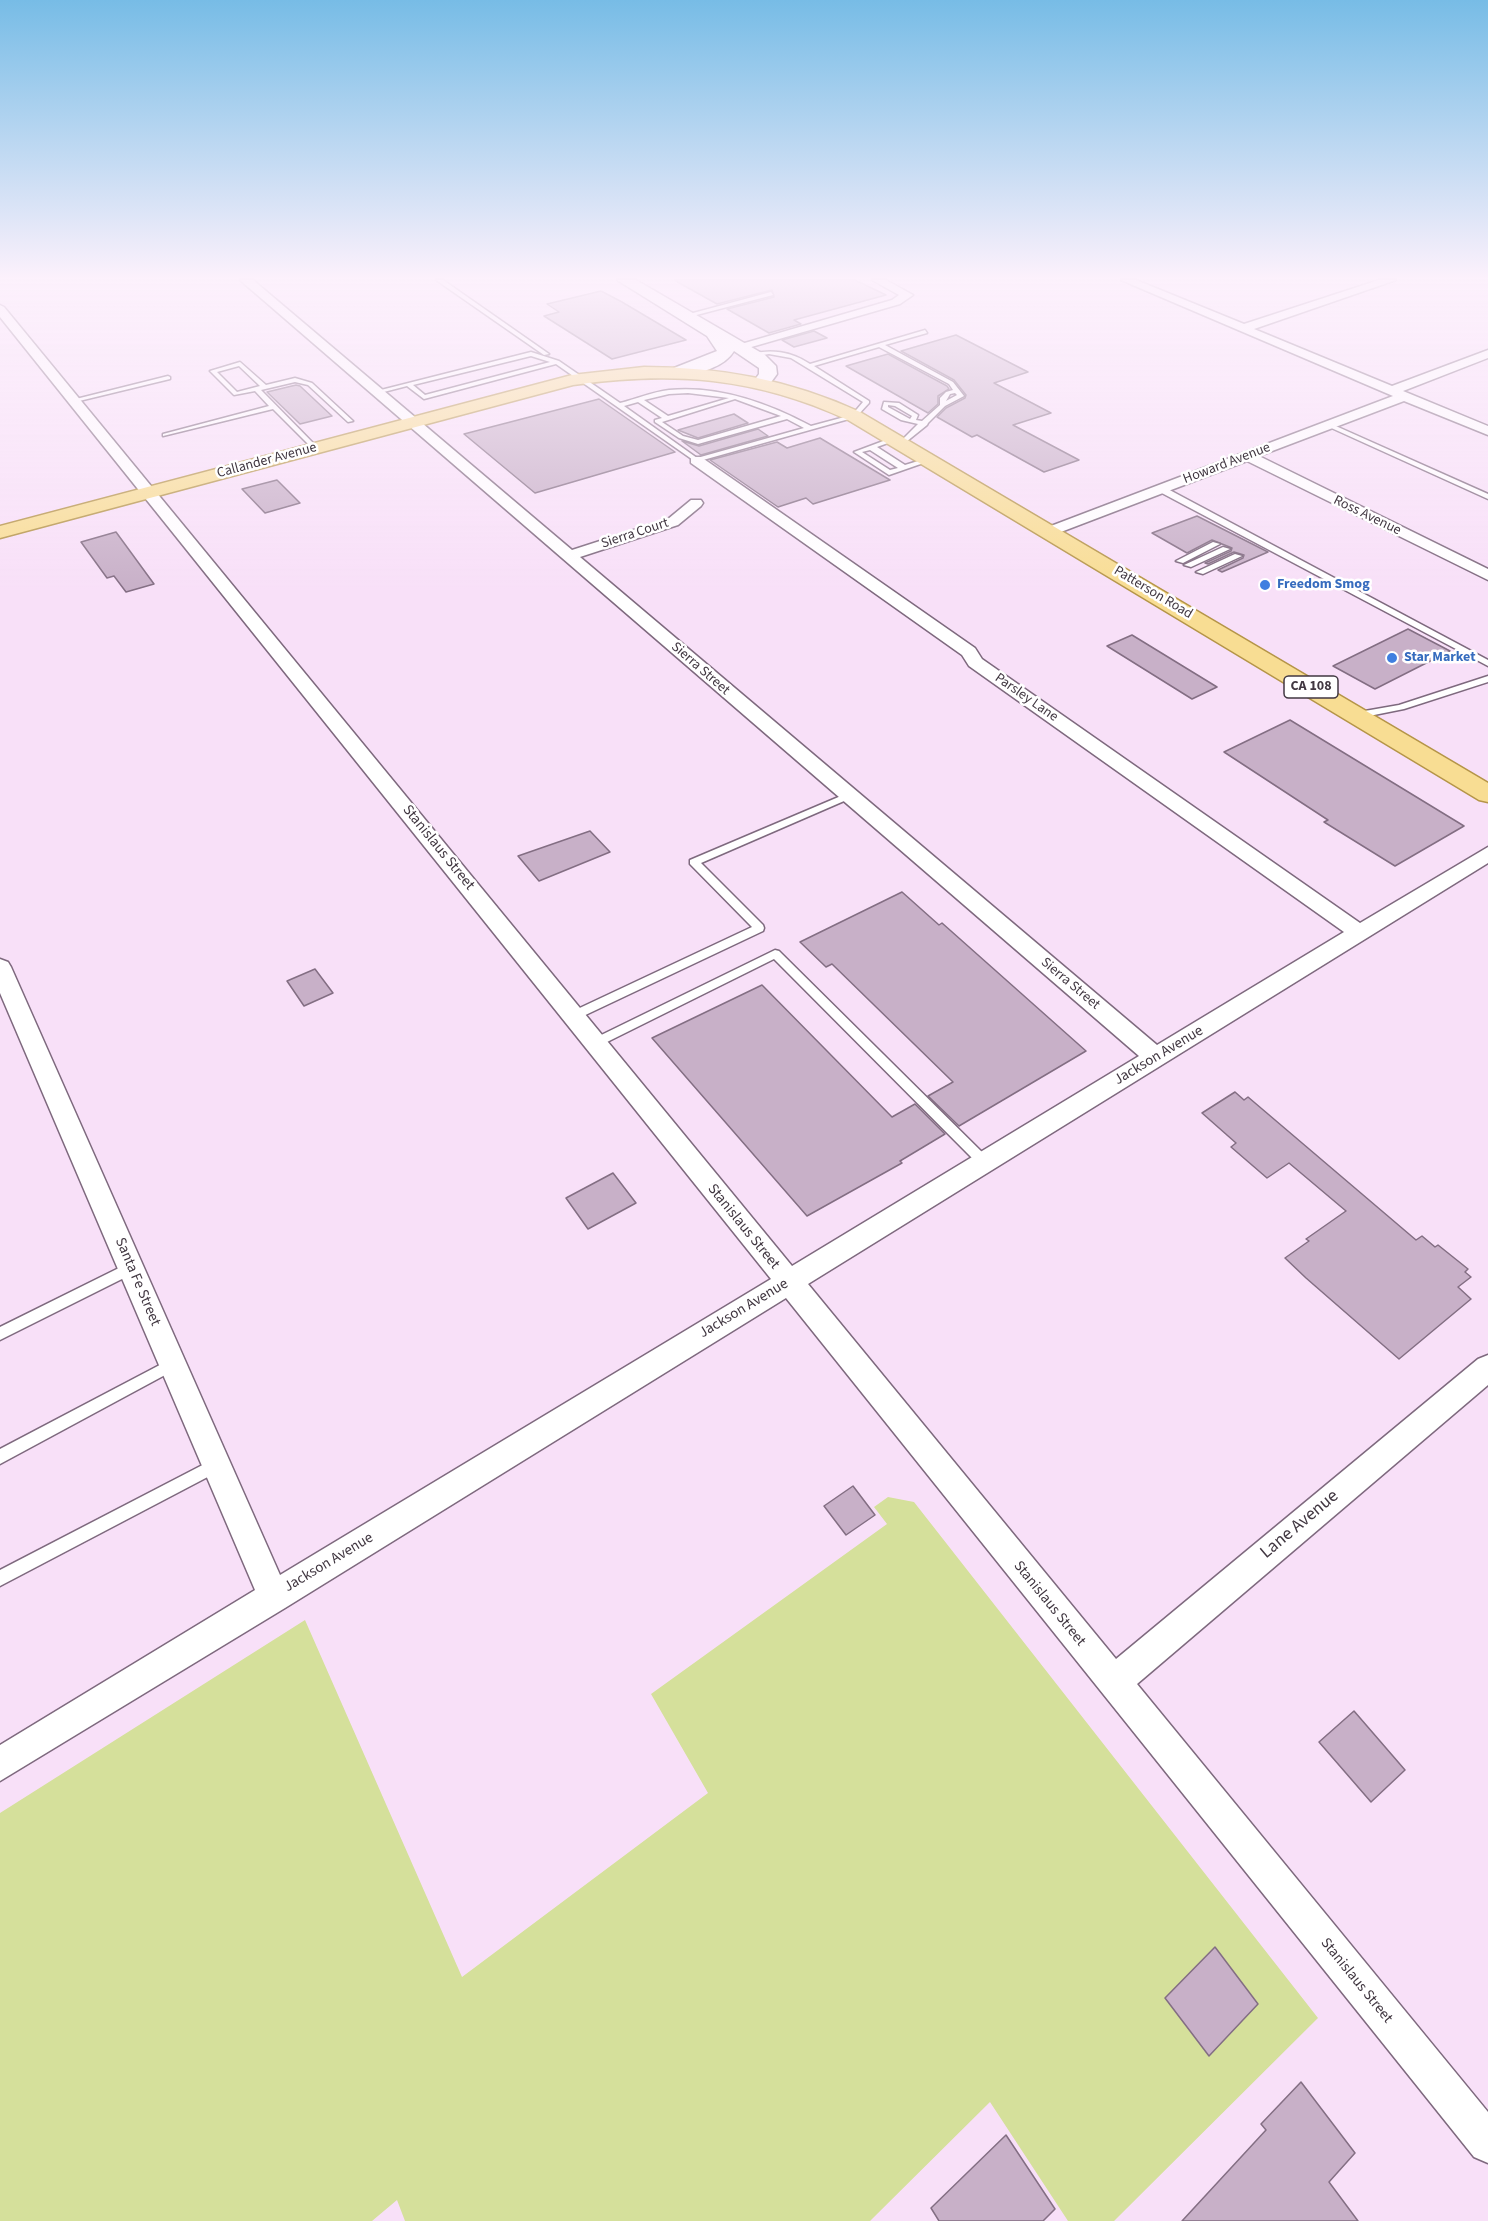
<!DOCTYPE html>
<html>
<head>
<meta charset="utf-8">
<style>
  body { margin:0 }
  canvas { display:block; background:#f8e0f8 }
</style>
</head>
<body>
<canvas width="1488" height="2221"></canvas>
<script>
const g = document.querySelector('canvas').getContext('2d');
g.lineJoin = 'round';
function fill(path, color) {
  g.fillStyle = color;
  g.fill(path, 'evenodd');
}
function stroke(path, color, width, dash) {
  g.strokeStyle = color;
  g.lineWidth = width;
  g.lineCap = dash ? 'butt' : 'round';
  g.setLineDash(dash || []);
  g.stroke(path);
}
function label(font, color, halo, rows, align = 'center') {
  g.font = font + ' "Source Sans 3",sans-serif';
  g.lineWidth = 5;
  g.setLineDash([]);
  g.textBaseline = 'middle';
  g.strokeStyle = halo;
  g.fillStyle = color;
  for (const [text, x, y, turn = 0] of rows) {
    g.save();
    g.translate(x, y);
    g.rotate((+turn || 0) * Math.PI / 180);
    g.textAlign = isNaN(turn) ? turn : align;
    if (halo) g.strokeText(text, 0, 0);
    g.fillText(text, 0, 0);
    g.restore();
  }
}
const green = new Path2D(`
  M 888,1497 L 914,1502 L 1318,2018 L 1114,2221 L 1068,2221 L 990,2102 L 870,2221 L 405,2221 L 397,2200 L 372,2221 L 0,2221 L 0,1813 L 305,1620 L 462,1977 L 708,1793 L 651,1694 L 887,1524 L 874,1507 Z`);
const building = new Path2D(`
  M 674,280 L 855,280 L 886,295 L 794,320 L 801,324 L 769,333 L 727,309 L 774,297 L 772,290 L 717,304 Z
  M 601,291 L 622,302 L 686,340 L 612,359 L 544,316 L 559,312 L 547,304 Z
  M 814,331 L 827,338 L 794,347 L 782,340 Z
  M 956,335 L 1028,372 L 994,383 L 1051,413 L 1013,425 L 1079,460 L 1044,472 L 977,435 L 972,437 L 937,417 L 946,408 L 965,398 L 966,395 L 954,380 L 901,351 Z
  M 888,354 L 947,386 L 949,389 L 938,396 L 938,404 L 928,413 L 846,366 Z
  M 296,385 L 300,386 L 332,416 L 300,424 L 267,392 Z
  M 599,399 L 675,452 L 535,493 L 464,434 Z
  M 734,414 L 748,423 L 698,438 L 678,430 Z
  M 758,429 L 768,436 L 701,455 L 682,441 L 699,446 Z
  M 820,438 L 890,480 L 813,504 L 806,498 L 778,507 L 710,460 L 777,442 L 787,448 Z
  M 277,480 L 300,503 L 265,513 L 242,489 Z
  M 1197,516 L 1268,552 L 1222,572 L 1218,570 L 1243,558 L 1244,555 L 1234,552 L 1208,564 L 1205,563 L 1231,551 L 1232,548 L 1212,540 L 1187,553 L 1152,533 Z
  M 116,532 L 154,584 L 126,592 L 114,576 L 107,578 L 81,542 Z
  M 1408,629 L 1450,651 L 1375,689 L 1333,666 Z
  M 1132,635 L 1217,687 L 1192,699 L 1107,646 Z
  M 1290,720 L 1464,826 L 1395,866 L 1324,822 L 1328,820 L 1224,752 Z
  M 590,831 L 610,852 L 539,881 L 518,856 Z
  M 902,892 L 939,925 L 942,923 L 1086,1051 L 959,1126 L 928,1096 L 953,1082 L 832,964 L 826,967 L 800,942 Z
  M 315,969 L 333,993 L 304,1006 L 287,981 Z
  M 762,985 L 892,1117 L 915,1104 L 945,1134 L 900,1161 L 902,1163 L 807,1216 L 652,1038 Z
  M 1235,1092 L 1244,1100 L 1248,1097 L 1416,1240 L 1422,1236 L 1435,1247 L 1438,1245 L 1468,1269 L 1465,1272 L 1471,1277 L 1458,1287 L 1471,1299 L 1399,1359 L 1306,1278 L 1285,1258 L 1309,1241 L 1306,1239 L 1346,1211 L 1289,1163 L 1267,1178 L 1231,1147 L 1236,1143 L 1202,1113 Z
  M 613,1173 L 636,1203 L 588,1229 L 566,1198 Z
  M 853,1486 L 875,1515 L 846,1535 L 824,1506 Z
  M 1354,1711 L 1405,1770 L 1371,1802 L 1319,1742 Z
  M 1215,1947 L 1258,2004 L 1209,2056 L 1165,1998 Z
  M 1301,2082 L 1355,2153 L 1329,2182 L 1358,2221 L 1182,2221 L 1266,2130 L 1261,2124 Z
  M 1006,2135 L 1055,2209 L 1043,2221 L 939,2221 L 931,2208 Z`);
const service = new Path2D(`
  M 436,280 L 443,280 L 549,354 L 544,355 Z
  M 771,292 L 773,295 L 685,318 L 682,316 Z
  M 925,330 L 927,333 L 885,345 L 953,382 L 964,396 L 945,406 L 928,423 L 927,425 L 901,446 L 898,444 L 918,424 L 901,420 L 882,409 L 884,402 L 899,403 L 918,415 L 916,420 L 922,421 L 940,405 L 940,398 L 946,392 L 953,390 L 949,384 L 879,347 L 814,366 L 869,401 L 869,403 L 856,417 L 696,462 L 556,364 L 424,399 L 407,386 L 376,394 L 373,392 L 531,352 L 559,361 L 620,403 C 636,399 652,392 669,390 C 719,385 768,403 811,426 L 852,415 L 863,402 L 791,358 L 769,354 L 751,357 L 749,354 C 772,349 790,351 810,364 ZM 531,356 L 550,362 L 425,395 L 413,385 ZM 688,393 L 729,398 L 668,416 L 644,400 L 669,394 ZM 955,393 L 957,395 L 946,401 L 950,394 ZM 735,399 L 781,416 L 698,440 L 683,436 L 662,422 ZM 638,402 L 662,418 L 655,420 L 655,422 L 679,438 L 698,444 L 787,419 L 804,428 L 697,458 L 624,406 ZM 888,405 L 895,406 L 912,416 L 910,419 L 888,407 Z
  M 240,362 L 266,385 L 295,378 L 312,383 L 353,421 L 348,422 L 308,385 L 295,382 L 261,390 L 317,447 L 317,449 L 313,449 L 273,409 L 163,436 L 163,434 L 269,406 L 255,391 L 234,395 L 210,371 ZM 239,366 L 260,386 L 237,392 L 217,372 Z
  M 168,376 L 170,377 L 170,379 L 75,402 L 72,400 Z
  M 1329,423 L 1488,494 L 1488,499 L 1327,426 L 1326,425 Z
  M 894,437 L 897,439 L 896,440 L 877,447 L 905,465 L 928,458 L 932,460 L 889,475 L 854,452 ZM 870,450 L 898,468 L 890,470 L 862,452 Z
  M 1158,487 L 1164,487 L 1488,660 L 1488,666 L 1158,491 Z
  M 1213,542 L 1220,544 L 1183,563 L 1176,561 Z
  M 1223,547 L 1230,549 L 1191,567 L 1184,565 Z
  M 1235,554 L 1242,556 L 1203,574 L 1196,572 Z
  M 1488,676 L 1488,682 L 1404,709 L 1359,718 L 1355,715 L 1359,712 L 1399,705 Z
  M 848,793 L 851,794 L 851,798 L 701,863 L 763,925 L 764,928 L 763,931 L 577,1019 L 569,1019 L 567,1016 L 569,1013 L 752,927 L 690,864 L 690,860 Z
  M 775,950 L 779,951 L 987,1157 L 989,1161 L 987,1165 L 979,1165 L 774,959 L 599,1046 L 591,1046 L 589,1043 L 591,1040 Z
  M 131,1262 L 136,1264 L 138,1268 L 136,1272 L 0,1340 L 0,1327 Z
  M 173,1358 L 178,1360 L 180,1364 L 178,1368 L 0,1464 L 0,1449 Z
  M 216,1458 L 221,1460 L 223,1465 L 221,1470 L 0,1586 L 0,1570 Z`);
const minor = new Path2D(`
  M 240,280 L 253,280 L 572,550 L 668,519 L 691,500 L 701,500 L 703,503 L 701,506 L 678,525 L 580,557 L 1157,1045 L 1344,932 L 969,666 L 962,655 L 691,463 L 691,457 L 701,457 L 975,648 L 982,659 L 1360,923 L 1488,847 L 1488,863 L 808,1284 L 1116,1659 L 1478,1359 L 1488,1355 L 1488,1385 L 1137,1684 L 1488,2112 L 1488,2163 L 1474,2157 L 786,1298 L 285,1608 L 0,1781 L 0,1745 L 255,1590 L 0,993 L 0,959 L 8,962 L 11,967 L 280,1575 L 771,1279 L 0,317 L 0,305 L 4,307 L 792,1266 L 1139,1056 Z
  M 872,280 L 886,280 L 913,295 L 900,304 L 741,350 L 733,350 L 731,347 L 892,300 L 899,295 Z
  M 1121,280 L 1136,280 L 1244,324 L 1379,280 L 1396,280 L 1254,329 L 1392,386 L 1488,350 L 1488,358 L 1403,391 L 1488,426 L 1488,435 L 1404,401 L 1259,456 L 1488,569 L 1488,580 L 1247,461 L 1053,535 L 1043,535 L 1040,532 L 1043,529 L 1393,396 Z`);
const secondary = new Path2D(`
  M 617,280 L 636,280 L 765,355 L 776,366 L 777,374 L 769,385 L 757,385 L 754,381 L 759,374 L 759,368 L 734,351 C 724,368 698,373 680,377 L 674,376 L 671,372 L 674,368 L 717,351 L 707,336 Z`);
const primary = new Path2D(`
  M 644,367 C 721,367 790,380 860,412 L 1488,783 L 1488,802 L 1479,800 L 848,420 C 755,377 673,371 573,385 L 0,538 L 0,526 L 572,375 Z`);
const markers = [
  [1265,585,6,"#3f7fe0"],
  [1392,658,6,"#3f7fe0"]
];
const farStreetnames = [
  ["Callander Avenue",267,461,-15],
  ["Howard Avenue",1227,464,-21],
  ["Ross Avenue",1367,516,26],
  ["Sierra Court",635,534,-18],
  ["Patterson Road",1153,593,31],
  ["Sierra Street",700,669,41],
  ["Parsley Lane",1026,698,35],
  ["Sierra Street",1070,984,40]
];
const farShopnames = [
  ["Freedom Smog",1277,585],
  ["Star Market",1404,658]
];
const shields = [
  [1311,687,54]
];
const shieldNames = [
  ["CA 108",1311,687]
];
const streetNames = [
  ["Stanislaus Street",438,848,51],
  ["Jackson Avenue",1159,1056,-31],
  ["Stanislaus Street",743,1227,51],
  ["Santa Fe Street",137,1282,67],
  ["Jackson Avenue",744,1309,-31],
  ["Jackson Avenue",329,1563,-31],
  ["Stanislaus Street",1049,1604,51],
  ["Stanislaus Street",1356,1981,51]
];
const nearStreetnames = [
  ["Lane Avenue",1300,1525,-40]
];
fill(green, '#d5e09b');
fill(building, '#c8b0c8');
stroke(building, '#836e83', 1.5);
stroke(service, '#7e697e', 3);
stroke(minor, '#7e697e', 3);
stroke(secondary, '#7e697e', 3);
stroke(primary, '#b59548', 3);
fill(service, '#fff');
fill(minor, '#fff');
fill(secondary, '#fff');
fill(primary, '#f8dd93');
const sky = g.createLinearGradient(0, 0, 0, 591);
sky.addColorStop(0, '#77bce6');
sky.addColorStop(0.47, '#fcf1fc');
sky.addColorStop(1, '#fcf1fc00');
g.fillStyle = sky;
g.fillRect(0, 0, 1488, 591);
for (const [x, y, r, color] of markers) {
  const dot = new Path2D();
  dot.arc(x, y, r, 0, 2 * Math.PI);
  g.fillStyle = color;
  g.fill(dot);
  stroke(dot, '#fff', 2);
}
label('14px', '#413741', '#fff', farStreetnames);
label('bold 14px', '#366cbe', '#fff', farShopnames, 'left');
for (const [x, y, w] of shields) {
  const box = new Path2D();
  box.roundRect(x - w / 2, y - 11, w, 22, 4.5);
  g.fillStyle = '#fff';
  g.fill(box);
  stroke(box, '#413741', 1.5);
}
label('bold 14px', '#413741', null, shieldNames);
label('15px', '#413741', '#fff', streetNames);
label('18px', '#413741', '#fff', nearStreetnames);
</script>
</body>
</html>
